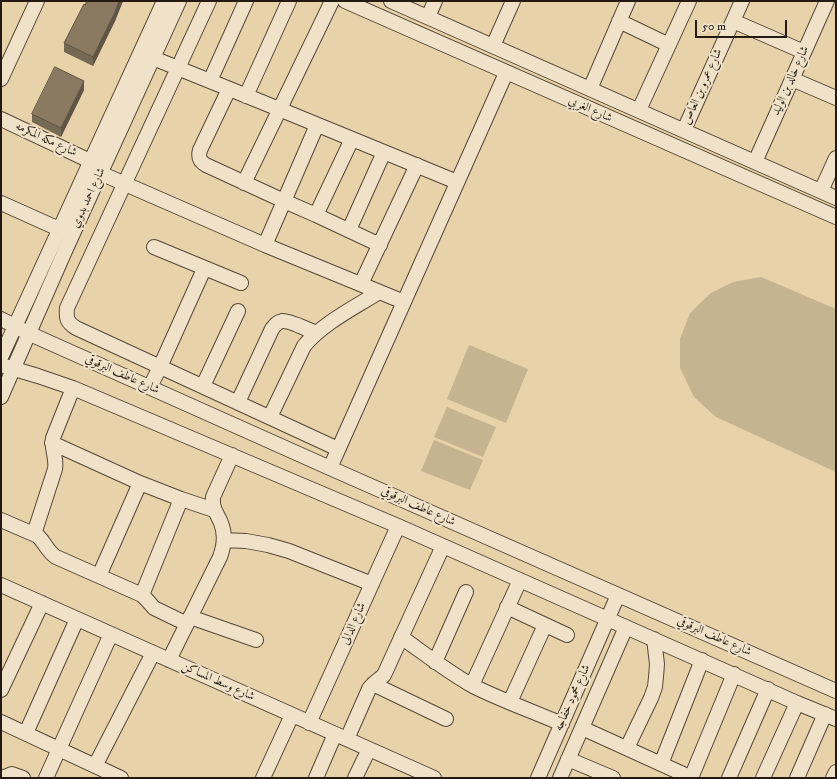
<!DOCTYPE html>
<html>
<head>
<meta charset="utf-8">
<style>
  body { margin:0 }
  #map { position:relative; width:837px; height:779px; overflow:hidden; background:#e7d2aa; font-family:"IM FELL DW Pica",serif }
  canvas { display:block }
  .frame { position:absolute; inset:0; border:2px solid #241a11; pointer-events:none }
  .scale { position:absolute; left:695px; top:20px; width:92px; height:18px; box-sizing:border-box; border:2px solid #241a11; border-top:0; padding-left:5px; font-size:12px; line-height:14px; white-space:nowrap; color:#241a11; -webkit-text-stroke:3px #efe2c8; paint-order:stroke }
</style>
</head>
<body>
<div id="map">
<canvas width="837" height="779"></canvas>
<div class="frame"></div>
<div class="scale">50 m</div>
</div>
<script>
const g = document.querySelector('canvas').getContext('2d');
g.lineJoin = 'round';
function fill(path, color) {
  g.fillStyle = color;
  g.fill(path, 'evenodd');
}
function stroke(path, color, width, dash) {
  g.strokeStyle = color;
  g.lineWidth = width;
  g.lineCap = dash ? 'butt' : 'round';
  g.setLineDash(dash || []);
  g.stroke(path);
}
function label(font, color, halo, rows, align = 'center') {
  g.font = font + ' "IM FELL DW Pica",Amiri,serif';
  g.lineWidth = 4;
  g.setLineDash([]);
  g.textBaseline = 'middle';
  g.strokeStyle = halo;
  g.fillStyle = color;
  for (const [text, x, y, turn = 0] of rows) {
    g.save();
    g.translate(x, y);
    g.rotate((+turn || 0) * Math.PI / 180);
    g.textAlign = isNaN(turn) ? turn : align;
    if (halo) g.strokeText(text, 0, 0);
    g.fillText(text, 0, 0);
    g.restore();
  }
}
const green = new Path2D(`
  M 761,277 L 836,309 L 836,472 L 716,417 L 694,397 L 680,368 L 680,339 L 690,313 L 711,293 L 733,282 Z
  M 469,345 L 528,369 L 506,423 L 447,399 Z
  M 447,407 L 496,427 L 483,457 L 434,437 Z
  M 434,440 L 483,460 L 470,490 L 421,471 Z`);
const minor = new Path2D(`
  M 209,1 L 67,308 C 66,319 67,322 76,328 L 338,449
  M 345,1 L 836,217
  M 391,1 L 836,198
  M 428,17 L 435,1
  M 619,21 L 669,45
  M 733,21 L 804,52
  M 493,46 L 513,1
  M 153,58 L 279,109 L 457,182
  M 1,79 L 37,1
  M 792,79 L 836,98
  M 210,81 L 246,1
  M 229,89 L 200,150 C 198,157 199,161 206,165 L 284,201 L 316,215 L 380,245
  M 590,89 L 628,1
  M 246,96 L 289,1
  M 639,110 L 689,1
  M 1,119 L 90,161
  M 684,130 L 742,1
  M 755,162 L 827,1
  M 100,173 L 265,245 L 404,302
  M 244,183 L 332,1
  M 821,191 L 836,158
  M 1,203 L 59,229
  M 316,215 L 352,139
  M 349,230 L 384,152
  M 265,245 L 317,125
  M 154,247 L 241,283
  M 361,284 L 417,165
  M 1,319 L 28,333 L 330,468 L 836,691
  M 1,357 L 164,1
  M 1,365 L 38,376 L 73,388 L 398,526 L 797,703 L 836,719
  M 203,386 L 238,311
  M 150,387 L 160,367 L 204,269
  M 1,397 L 65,251 L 179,1
  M 238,402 L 272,329 C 275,325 277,322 282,321 C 289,320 309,330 316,333
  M 270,417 L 304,346 C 323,323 354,308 379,292
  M 52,443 L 140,483 L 181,499 L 214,510
  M 330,468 L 506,73
  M 1,520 L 38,536 C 45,543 48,552 56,557 L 142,595 L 147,600 L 154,608 L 187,624
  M 34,534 L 55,469 C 57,457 51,450 53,438 L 73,388
  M 224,540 L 246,541 L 268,545 L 289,551 L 372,584
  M 99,576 L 140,483
  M 1,585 L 434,778
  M 142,595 L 181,499
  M 507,607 L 567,635
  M 190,617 L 256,640
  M 401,637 C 425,654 448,672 473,686 C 501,700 532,711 562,724
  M 169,660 L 220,557 C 224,546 226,535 221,523 C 217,513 212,509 213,497 L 232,455
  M 435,662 L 466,592
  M 373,684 L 446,719
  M 472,685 L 520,580
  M 1,690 L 42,603
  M 510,702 L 545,625
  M 1,722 L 121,778
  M 309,723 L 398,526
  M 582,728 L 692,778
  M 26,733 L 77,619
  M 347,739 L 369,689 C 373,683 379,680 384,675 L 443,546
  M 627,748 L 651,698 L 655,687 L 656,677 L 657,664 L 654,639
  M 568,759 L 613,778
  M 661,764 L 702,660
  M 95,766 L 153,653
  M 2,778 L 12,774 L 23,778
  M 46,778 L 111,634
  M 263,778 L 292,715
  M 316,778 L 335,734
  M 355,778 L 369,749
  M 538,778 L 618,595
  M 560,778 L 626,627
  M 691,778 L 734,674
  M 729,778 L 768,689
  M 763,778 L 797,703
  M 797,778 L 825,714
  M 833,778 L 836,772`);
const wall = new Path2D(`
  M 87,1 L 123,1 L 115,21 L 93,66 L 64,52 L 64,43 Z
  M 84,90 L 61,137 L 32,122 L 32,114 Z`);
const shadedWall = new Path2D(`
  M 119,1 L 123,1 L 115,21 L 93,66 L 93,57 Z
  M 84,81 L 84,90 L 61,137 L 61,128 Z`);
const building = new Path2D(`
  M 87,1 L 119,1 L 115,12 L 93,57 L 64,43 L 84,4 L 85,5 Z
  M 55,67 L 84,81 L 61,128 L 32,114 Z`);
const streetNames = [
  ["شارع خالد بن الوليد",791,81,-66],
  ["شارع عمرو بن العاص",703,87,-66],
  ["شارع الغربي",590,110,24],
  ["شارع مكه المكرمه",46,140,25],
  ["شارع احمد بدوي",89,198,-65],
  ["شارع عاطف البرقوقي",122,375,24],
  ["شارع عاطف البرقوقي",418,507,24],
  ["شارع الدالى",354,624,-66],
  ["شارع عاطف البرقوقي",714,637,24],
  ["شارع وسط المساكن",218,682,24],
  ["شارع محمود خفاجه",573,698,-66]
];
fill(green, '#c6b390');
stroke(minor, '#554837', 16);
stroke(minor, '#efe2c8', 14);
fill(wall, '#766953');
fill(shadedWall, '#605544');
fill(building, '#897a61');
stroke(building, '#605544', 1);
label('12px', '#241a11', '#efe2c8', streetNames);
</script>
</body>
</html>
